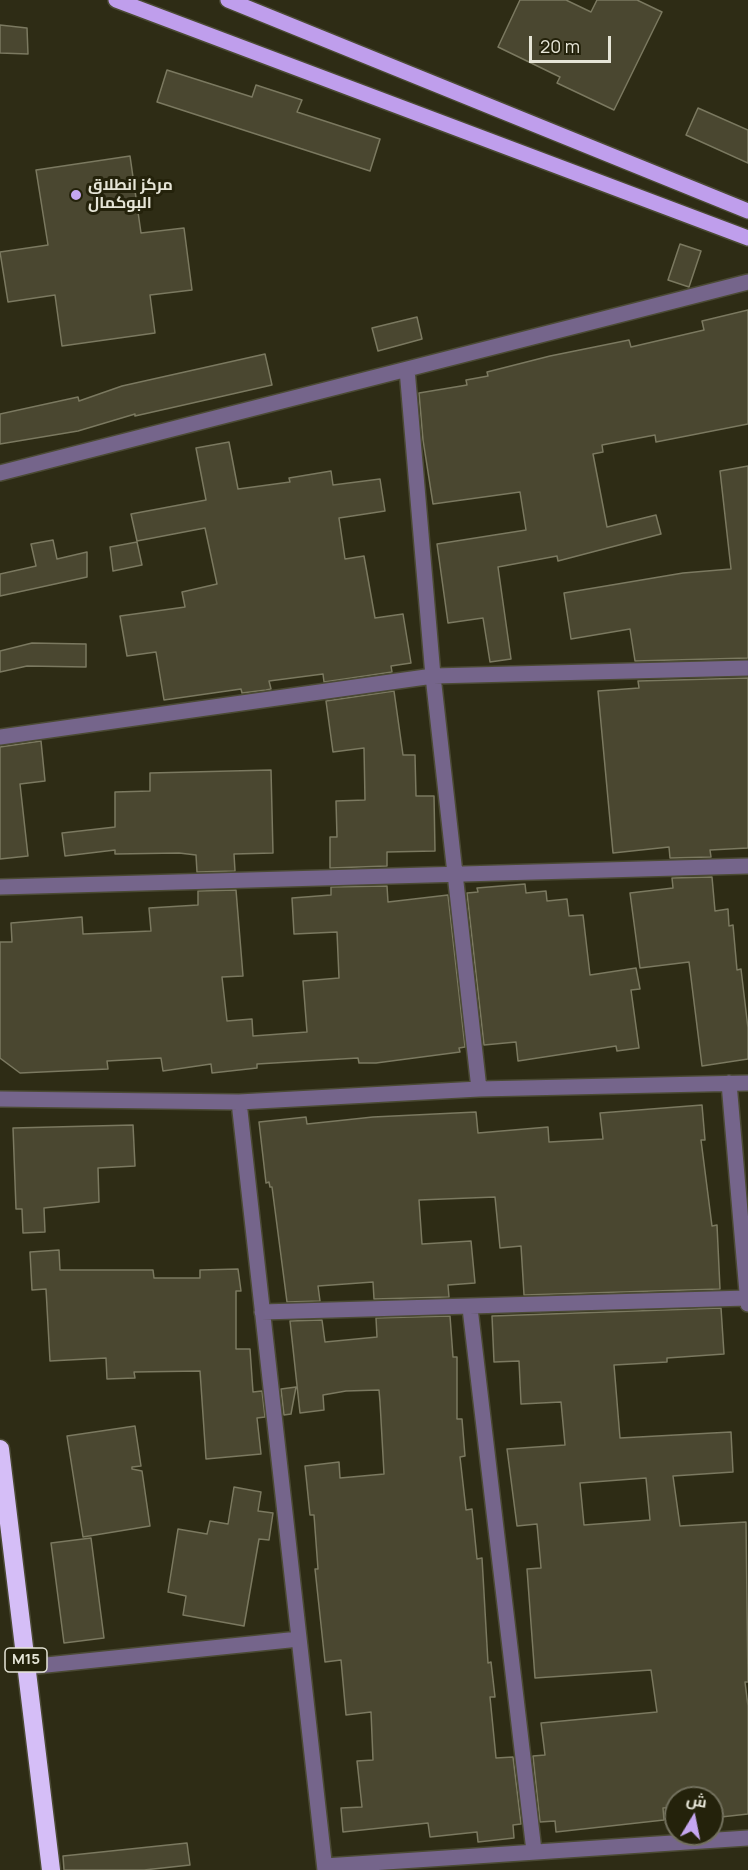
<!DOCTYPE html>
<html>
<head>
<meta charset="utf-8">
<style>
  body { margin:0 }
  #map { position:relative; width:748px; height:1870px; overflow:hidden; background:#2e2c15; font-family:Manrope,Cairo,sans-serif }
  canvas { display:block }
  .north { position:absolute; left:664px; top:1786px; width:60px; height:60px; box-sizing:border-box; background:#24220b; border:2px solid #72705d; border-radius:50%; rotate:10deg; font-size:16px; font-weight:700; line-height:24px; text-align:center; color:#e6e5d7 }
  .north::after { content:''; display:block; margin:auto; width:21px; height:27px; background:#c5a6f0; clip-path:polygon(50% 0,100% 100%,50% 72%,0 100%) }
  .scale { position:absolute; left:529px; top:36px; width:82px; height:27px; box-sizing:border-box; border:3px solid #e6e5d7; border-top:0; padding-left:8px; font-size:18px; line-height:21px; white-space:nowrap; color:#e6e5d7; -webkit-text-stroke:4px #24220b; paint-order:stroke }
</style>
</head>
<body>
<div id="map">
<canvas width="748" height="1870"></canvas>
<div class="north">ش</div>
<div class="scale">20 m</div>
</div>
<script>
const g = document.querySelector('canvas').getContext('2d');
g.lineJoin = 'round';
function fill(path, color) {
  g.fillStyle = color;
  g.fill(path, 'evenodd');
}
function stroke(path, color, width, dash) {
  g.strokeStyle = color;
  g.lineWidth = width;
  g.lineCap = dash ? 'butt' : 'round';
  g.setLineDash(dash || []);
  g.stroke(path);
}
function label(font, color, halo, rows, align = 'center') {
  g.font = font + ' Manrope,Cairo,sans-serif';
  g.lineWidth = 6;
  g.setLineDash([]);
  g.textBaseline = 'middle';
  g.strokeStyle = halo;
  g.fillStyle = color;
  for (const [text, x, y, turn = 0] of rows) {
    g.save();
    g.translate(x, y);
    g.rotate((+turn || 0) * Math.PI / 180);
    g.textAlign = isNaN(turn) ? turn : align;
    if (halo) g.strokeText(text, 0, 0);
    g.fillText(text, 0, 0);
    g.restore();
  }
}
const building = new Path2D(`
  M 520,0 L 566,0 L 591,12 L 597,0 L 637,0 L 662,12 L 614,110 L 557,83 L 560,77 L 498,47 Z
  M 0,25 L 27,28 L 28,54 L 0,53 Z
  M 167,70 L 252,97 L 256,85 L 302,100 L 297,112 L 380,139 L 370,171 L 157,102 Z
  M 698,108 L 748,130 L 748,163 L 686,135 Z
  M 130,156 L 141,233 L 184,228 L 192,290 L 150,295 L 155,333 L 62,346 L 55,295 L 8,302 L 0,252 L 48,245 L 36,170 Z
  M 680,244 L 701,251 L 689,287 L 668,280 Z
  M 748,310 L 748,424 L 656,442 L 655,435 L 602,445 L 603,452 L 593,454 L 607,527 L 656,515 L 661,534 L 558,561 L 557,556 L 498,567 L 511,659 L 490,662 L 483,618 L 448,623 L 437,544 L 526,530 L 520,492 L 433,504 L 423,440 L 419,393 L 467,385 L 466,380 L 488,376 L 487,372 L 550,356 L 629,340 L 631,347 L 704,330 L 702,321 Z
  M 417,317 L 422,339 L 378,351 L 372,328 Z
  M 265,354 L 272,385 L 135,416 L 135,414 L 78,431 L 0,444 L 0,414 L 78,397 L 79,401 L 122,386 Z
  M 229,442 L 238,489 L 290,482 L 289,478 L 331,471 L 333,485 L 380,479 L 385,511 L 339,518 L 345,559 L 364,556 L 375,618 L 403,614 L 411,663 L 391,666 L 392,672 L 324,682 L 323,674 L 269,681 L 271,689 L 266,690 L 242,693 L 241,689 L 164,700 L 156,652 L 127,656 L 120,616 L 185,607 L 182,592 L 217,584 L 205,528 L 137,541 L 131,514 L 206,500 L 196,448 Z
  M 748,466 L 748,658 L 635,661 L 630,629 L 571,639 L 564,593 L 683,573 L 731,569 L 720,471 Z
  M 53,540 L 57,559 L 87,552 L 87,577 L 0,596 L 0,574 L 36,566 L 31,544 Z
  M 137,542 L 142,565 L 113,571 L 110,547 Z
  M 32,643 L 86,644 L 86,667 L 27,666 L 0,672 L 0,651 Z
  M 748,678 L 748,848 L 710,850 L 711,857 L 670,858 L 669,847 L 613,853 L 598,691 L 639,688 L 638,681 Z
  M 394,691 L 403,755 L 415,755 L 416,796 L 434,796 L 435,851 L 387,852 L 387,866 L 330,868 L 330,837 L 337,837 L 336,801 L 365,800 L 364,748 L 333,752 L 326,701 Z
  M 41,741 L 45,781 L 20,784 L 28,856 L 0,859 L 0,747 Z
  M 271,770 L 273,853 L 234,854 L 235,871 L 197,872 L 196,855 L 179,853 L 115,854 L 115,850 L 65,856 L 62,833 L 115,827 L 115,792 L 150,791 L 150,773 Z
  M 712,877 L 715,911 L 728,909 L 729,926 L 733,925 L 737,970 L 741,969 L 748,1028 L 748,1059 L 702,1066 L 689,962 L 640,968 L 630,893 L 673,888 L 672,878 Z
  M 525,884 L 526,893 L 546,891 L 547,901 L 567,899 L 569,916 L 583,915 L 590,975 L 636,968 L 640,989 L 631,990 L 639,1048 L 617,1051 L 616,1046 L 518,1061 L 516,1042 L 484,1045 L 467,893 L 478,892 L 477,888 Z
  M 387,886 L 388,902 L 448,895 L 465,1047 L 459,1048 L 460,1052 L 376,1063 L 359,1063 L 358,1058 L 257,1064 L 257,1068 L 212,1073 L 211,1064 L 163,1071 L 161,1058 L 107,1061 L 108,1069 L 20,1073 L 0,1058 L 0,942 L 12,942 L 11,923 L 82,917 L 83,934 L 151,931 L 149,908 L 198,905 L 198,891 L 236,890 L 243,976 L 222,977 L 227,1021 L 252,1019 L 253,1036 L 307,1032 L 303,981 L 339,978 L 337,932 L 294,934 L 292,898 L 331,895 L 331,887 Z
  M 702,1105 L 705,1140 L 701,1140 L 712,1226 L 717,1225 L 720,1289 L 524,1295 L 521,1246 L 500,1248 L 495,1197 L 419,1200 L 422,1244 L 471,1241 L 475,1283 L 448,1285 L 449,1297 L 374,1299 L 373,1282 L 318,1286 L 320,1301 L 287,1302 L 272,1187 L 270,1187 L 269,1182 L 266,1183 L 259,1122 L 306,1117 L 307,1124 L 373,1117 L 476,1112 L 478,1133 L 548,1127 L 549,1142 L 603,1139 L 600,1113 Z
  M 133,1125 L 135,1166 L 98,1168 L 99,1202 L 44,1208 L 45,1232 L 23,1233 L 22,1209 L 16,1209 L 13,1128 Z
  M 59,1250 L 60,1270 L 153,1270 L 154,1278 L 200,1278 L 200,1270 L 238,1269 L 241,1291 L 236,1291 L 236,1349 L 250,1349 L 253,1392 L 262,1391 L 265,1417 L 257,1418 L 261,1454 L 206,1459 L 200,1371 L 134,1372 L 135,1378 L 107,1379 L 106,1358 L 50,1361 L 46,1289 L 32,1290 L 30,1252 Z
  M 721,1308 L 724,1354 L 667,1358 L 667,1362 L 614,1365 L 620,1438 L 731,1432 L 733,1472 L 673,1476 L 680,1526 L 746,1522 L 748,1682 L 745,1682 L 748,1706 L 748,1814 L 712,1818 L 712,1798 L 676,1798 L 676,1807 L 663,1808 L 664,1820 L 556,1832 L 555,1821 L 540,1822 L 533,1756 L 545,1755 L 541,1723 L 657,1712 L 651,1670 L 535,1678 L 527,1569 L 541,1568 L 537,1524 L 517,1526 L 507,1449 L 565,1445 L 561,1402 L 521,1404 L 519,1361 L 494,1362 L 492,1316 ZM 646,1478 L 650,1520 L 584,1525 L 580,1483 Z
  M 450,1316 L 453,1357 L 457,1357 L 457,1419 L 462,1419 L 465,1456 L 460,1457 L 466,1510 L 472,1509 L 477,1559 L 482,1558 L 488,1663 L 491,1662 L 495,1697 L 490,1697 L 496,1758 L 513,1757 L 521,1824 L 513,1825 L 514,1838 L 478,1842 L 477,1832 L 430,1837 L 428,1823 L 343,1832 L 341,1808 L 362,1807 L 357,1761 L 373,1760 L 371,1712 L 346,1715 L 341,1660 L 325,1662 L 315,1569 L 318,1569 L 314,1515 L 310,1515 L 305,1466 L 339,1462 L 340,1478 L 384,1474 L 380,1402 L 379,1390 L 346,1391 L 323,1395 L 324,1410 L 300,1413 L 290,1321 L 322,1320 L 325,1342 L 377,1337 L 376,1318 Z
  M 296,1387 L 291,1414 L 284,1415 L 281,1389 Z
  M 135,1426 L 141,1466 L 132,1467 L 132,1469 L 142,1471 L 150,1526 L 83,1537 L 67,1436 Z
  M 234,1487 L 261,1492 L 258,1511 L 273,1513 L 269,1540 L 259,1539 L 244,1626 L 183,1615 L 186,1596 L 168,1592 L 178,1529 L 207,1534 L 210,1521 L 228,1524 Z
  M 91,1538 L 104,1638 L 64,1643 L 51,1543 Z
  M 187,1843 L 190,1865 L 144,1870 L 64,1870 L 63,1856 Z`);
const street = new Path2D(`
  M 407,369 L 433,676 L 479,1089
  M 0,473 L 748,282
  M 0,737 L 433,676 L 748,668
  M 0,887 L 748,866
  M 729,1083 L 748,1304
  M 0,1099 L 239,1102 L 479,1089 L 748,1083
  M 239,1102 L 325,1870
  M 470,1308 L 534,1851
  M 262,1312 L 747,1298
  M 27,1667 L 299,1639
  M 325,1866 L 748,1838`);
const primary = new Path2D(`
  M 116,0 L 748,238
  M 228,0 L 748,211`);
const highway = new Path2D(`
  M 0,1449 L 51,1870`);
const markers = [
  [76,195,6,"#c5a6f0"]
];
const shields = [
  [26,1660,42]
];
const shieldNames = [
  ["M15",26,1660]
];
const poiNames = [
  ["مركز انطلاق",88,186],
  ["البوكمال",88,204]
];
fill(building, '#4a4730');
stroke(building, '#7b7960', 1.5);
stroke(street, '#4b4a34', 18);
stroke(primary, '#4b4a34', 18);
stroke(highway, '#4b4a34', 21);
stroke(street, '#75658b', 15);
stroke(primary, '#bf9eec', 15);
stroke(highway, '#d5bef7', 18);
for (const [x, y, r, color] of markers) {
  const dot = new Path2D();
  dot.arc(x, y, r, 0, 2 * Math.PI);
  g.fillStyle = color;
  g.fill(dot);
  stroke(dot, '#24220b', 2);
}
for (const [x, y, w] of shields) {
  const box = new Path2D();
  box.roundRect(x - w / 2, y - 12, w, 24, 4.5);
  g.fillStyle = '#24220b';
  g.fill(box);
  stroke(box, '#e6e5d7', 1.5);
}
label('bold 15px', '#e6e5d7', null, shieldNames);
label('bold 16px', '#e6e5d7', '#24220b', poiNames, 'left');
</script>
</body>
</html>
